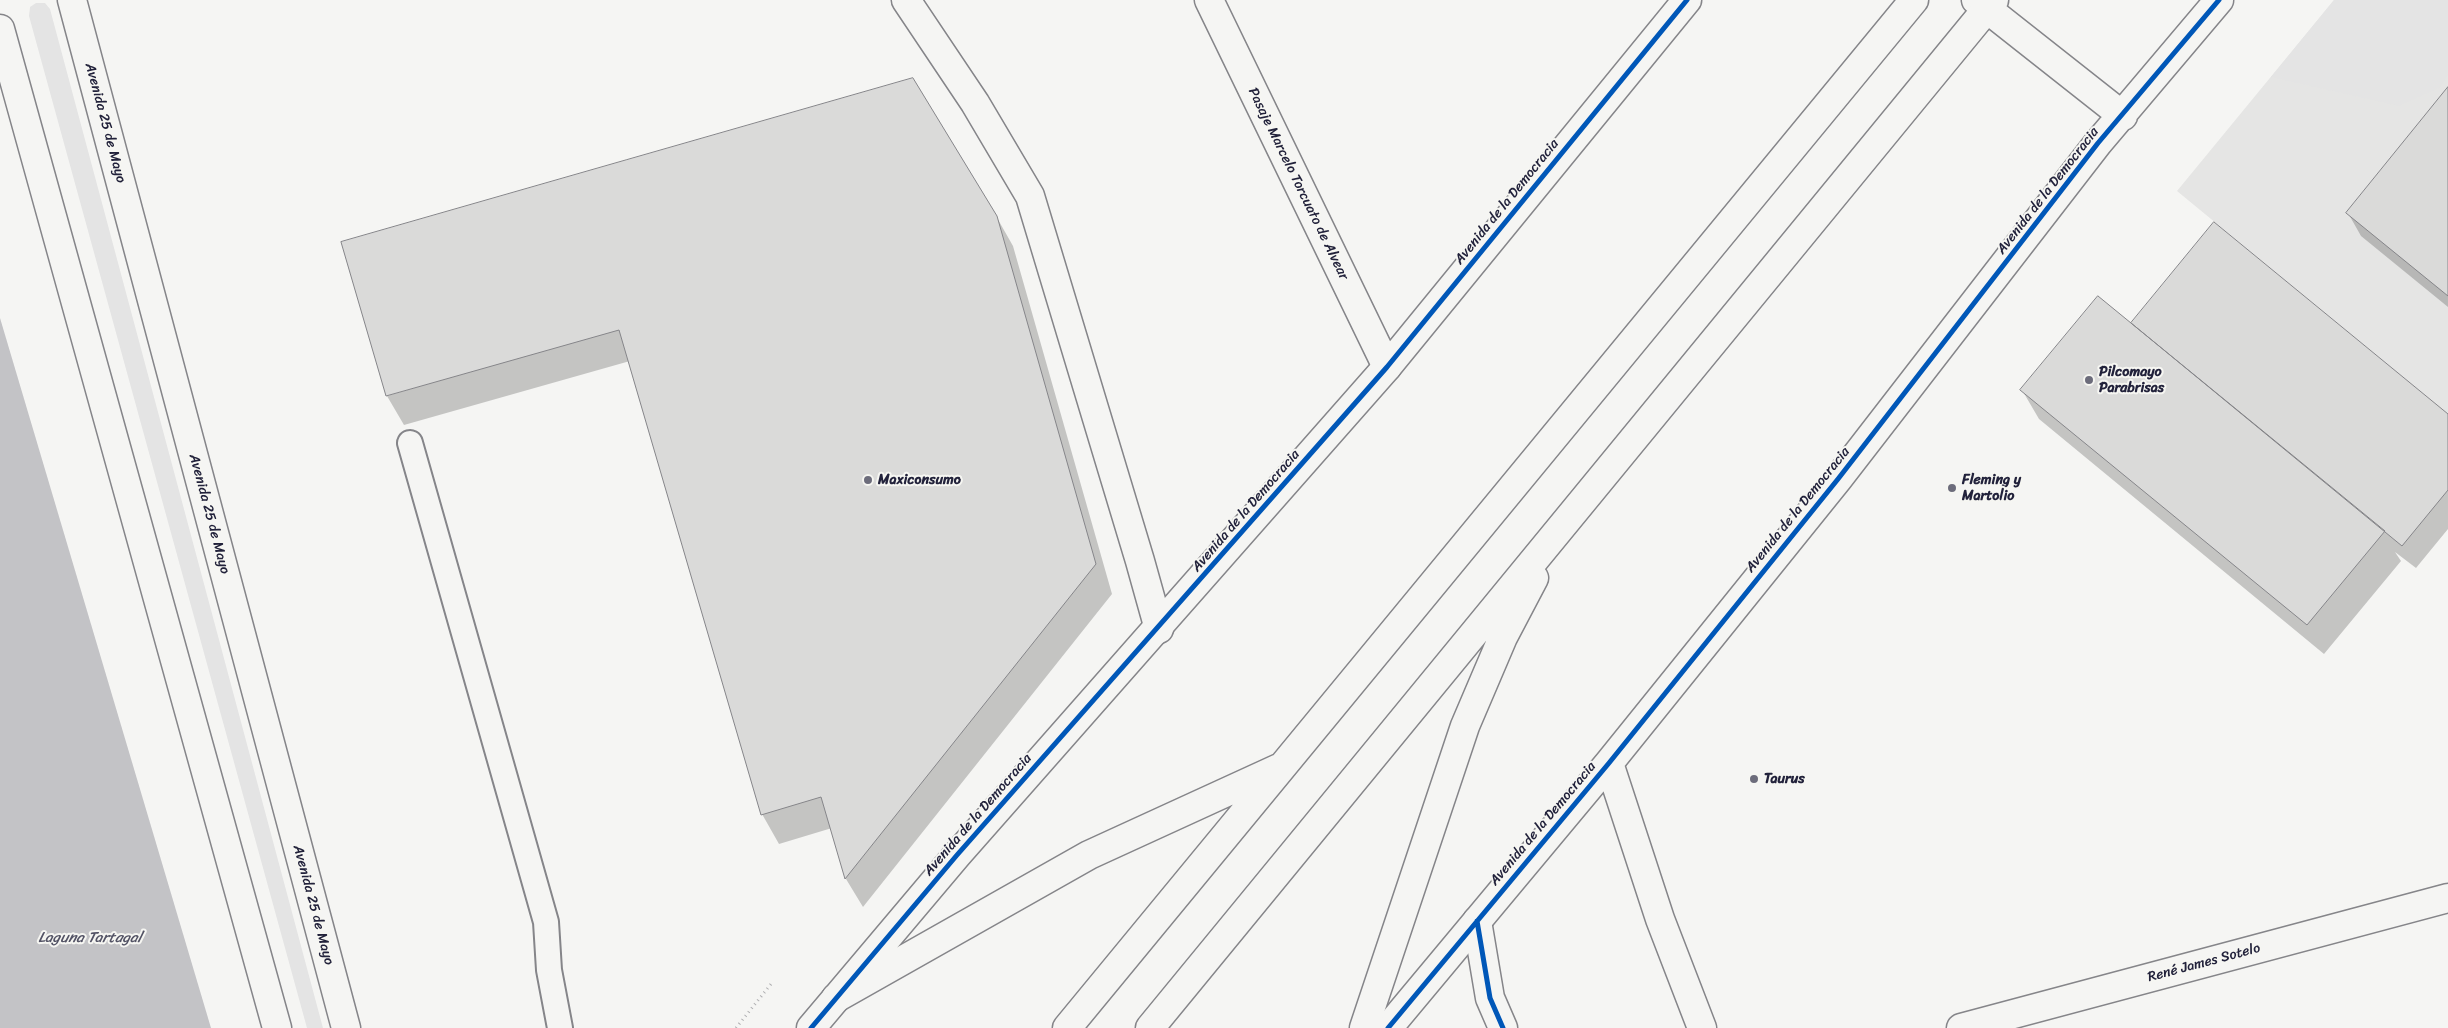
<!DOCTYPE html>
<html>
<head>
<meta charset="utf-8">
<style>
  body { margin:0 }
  canvas { display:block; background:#f5f5f3 }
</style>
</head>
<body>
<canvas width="2448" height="1028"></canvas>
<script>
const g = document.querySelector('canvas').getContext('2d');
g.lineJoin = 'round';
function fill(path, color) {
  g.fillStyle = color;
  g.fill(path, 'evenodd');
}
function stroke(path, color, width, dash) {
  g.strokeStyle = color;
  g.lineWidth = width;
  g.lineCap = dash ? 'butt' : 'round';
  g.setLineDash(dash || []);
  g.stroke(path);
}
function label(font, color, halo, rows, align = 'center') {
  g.font = font + ' Sriracha,sans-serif';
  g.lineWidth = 4;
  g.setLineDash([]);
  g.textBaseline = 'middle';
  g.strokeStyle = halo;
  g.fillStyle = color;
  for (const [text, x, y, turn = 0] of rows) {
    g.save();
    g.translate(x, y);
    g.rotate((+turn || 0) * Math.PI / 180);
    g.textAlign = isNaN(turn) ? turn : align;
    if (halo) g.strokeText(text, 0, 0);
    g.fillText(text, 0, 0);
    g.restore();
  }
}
const built = new Path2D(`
  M 2334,0 L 2448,0 L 2448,414 L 2177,191 Z`);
const green = new Path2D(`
  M 2334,0 L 2448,0 L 2448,74 L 2439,88 L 2399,106 L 2271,77 Z
  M 36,3 L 45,3 L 50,9 L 323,1028 L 307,1028 L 29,16 L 30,7 Z`);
const water = new Path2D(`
  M 0,318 L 211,1028 L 0,1028 Z`);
const shadow = new Path2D(`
  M 2448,89 L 2448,307 L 2361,236 L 2348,213 Z
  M 996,216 L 1013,246 L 1112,594 L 863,907 L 846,879 L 832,828 L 779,844 L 762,814 L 630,361 L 404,425 L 387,396 Z
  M 2133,323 L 2448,416 L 2448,529 L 2416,568 L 2395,552 L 2401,561 L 2324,654 L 2039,419 L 2022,390 L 2136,328 Z`);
const building = new Path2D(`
  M 913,78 L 997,216 L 1096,564 L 845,879 L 821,797 L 761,815 L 619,330 L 386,396 L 341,242 Z
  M 2448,87 L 2448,296 L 2346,213 Z
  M 2214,222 L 2448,414 L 2448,490 L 2402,546 L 2131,323 Z
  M 2098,296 L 2385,531 L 2307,625 L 2020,390 Z`);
const path = new Path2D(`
  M 736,1028 L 771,984`);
const service = new Path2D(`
  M 410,443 L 546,922 L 549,970 L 560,1028`);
const minor = new Path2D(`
  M 906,0 L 975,103 L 1030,196 L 1140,561 L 1159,629
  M 1209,0 L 1387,367
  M 1477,921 L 1490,998 L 1503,1028`);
const tertiary = new Path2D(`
  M 1976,0 L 2123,116
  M 1609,763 L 1660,919 L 1702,1028
  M 811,1028 L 957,855 L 1387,367 L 1687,0
  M 1388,1028 L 1609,763 L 1838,479 L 2098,143 L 2219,0
  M 1961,1028 L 2448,898`);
const primary = new Path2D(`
  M 72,0 L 346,1028
  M 0,29 L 277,1028`);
const trunk = new Path2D(`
  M 836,998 L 1089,855 L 1279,768
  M 1067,1028 L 1914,0
  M 1150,1028 L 1994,0
  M 1364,1028 L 1465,726 L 1503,637 L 1534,578`);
const cycleway = new Path2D(`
  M 1477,921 L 1490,998 L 1503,1028
  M 811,1028 L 957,855 L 1387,367 L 1687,0
  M 1388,1028 L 1609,763 L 1838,479 L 2098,143 L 2219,0`);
const markers = [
  [2089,380,5,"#6c6c7b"],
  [868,480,5,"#6c6c7b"],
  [1952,488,5,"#6c6c7b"],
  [1754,779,5,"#6c6c7b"]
];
const streetNames = [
  ["Avenida 25 de Mayo",105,123,75],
  ["Pasaje Marcelo Torcuato de Alvear",1298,184,64],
  ["Avenida de la Democracia",2048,191,-52],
  ["Avenida de la Democracia",1507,202,-51],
  ["Avenida de la Democracia",1798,510,-51],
  ["Avenida de la Democracia",1246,511,-49],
  ["Avenida 25 de Mayo",209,514,75],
  ["Avenida de la Democracia",978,815,-49],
  ["Avenida de la Democracia",1543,824,-50],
  ["Avenida 25 de Mayo",313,905,75],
  ["René James Sotelo",2204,963,-15]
];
const poiNames = [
  ["Pilcomayo",2099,372],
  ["Parabrisas",2099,388],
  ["Maxiconsumo",878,480],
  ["Fleming y",1962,480],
  ["Martolio",1962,496],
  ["Taurus",1764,779]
];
const waterNames = [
  ["Laguna Tartagal",90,938]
];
fill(built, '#e5e5e4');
fill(green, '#e4e4e4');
fill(water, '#c3c3c6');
fill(shadow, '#0003');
fill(building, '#dadad9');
stroke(building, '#858589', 1);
stroke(service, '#858589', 28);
stroke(minor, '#858589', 31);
stroke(tertiary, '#858589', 31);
stroke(primary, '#858589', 31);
stroke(trunk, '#858589', 31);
stroke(path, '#b0b0b2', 3, [1, 4]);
stroke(service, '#f5f5f3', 24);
stroke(minor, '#f5f5f3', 28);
stroke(tertiary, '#f5f5f3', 28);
stroke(primary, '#f5f5f3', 28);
stroke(trunk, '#f5f5f3', 28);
stroke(cycleway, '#0057b8', 5);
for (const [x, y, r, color] of markers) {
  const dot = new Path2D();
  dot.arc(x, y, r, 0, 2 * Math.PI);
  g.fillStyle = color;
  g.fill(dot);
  stroke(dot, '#f6f6f2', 2);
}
label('14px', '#22223b', '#f6f6f2', streetNames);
label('bold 14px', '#22223b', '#f6f6f2', poiNames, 'left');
label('italic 15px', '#535365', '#f6f6f2', waterNames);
</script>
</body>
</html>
